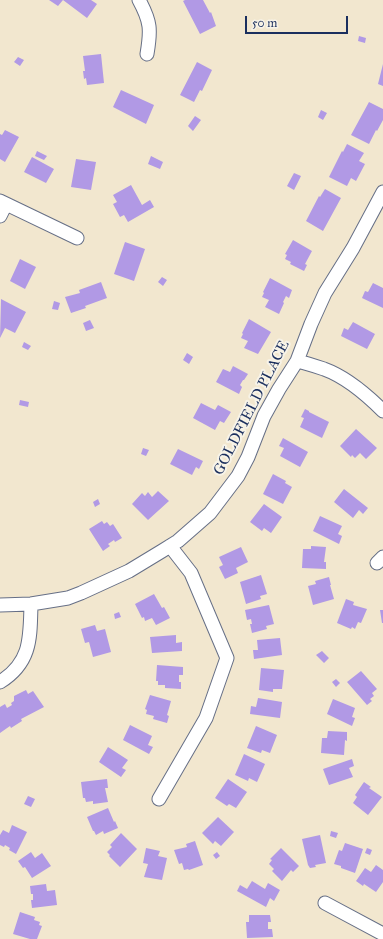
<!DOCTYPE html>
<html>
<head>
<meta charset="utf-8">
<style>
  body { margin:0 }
  #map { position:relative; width:383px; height:939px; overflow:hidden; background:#f2e7cf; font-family:"IM FELL Great Primer",serif }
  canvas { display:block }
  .scale { position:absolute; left:245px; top:16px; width:103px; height:18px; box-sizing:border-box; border:2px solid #1b2f5e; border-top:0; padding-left:5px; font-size:12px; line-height:14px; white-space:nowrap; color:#1b2f5e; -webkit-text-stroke:3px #f7f3e8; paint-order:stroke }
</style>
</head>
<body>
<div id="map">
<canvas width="383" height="939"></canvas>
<div class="scale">50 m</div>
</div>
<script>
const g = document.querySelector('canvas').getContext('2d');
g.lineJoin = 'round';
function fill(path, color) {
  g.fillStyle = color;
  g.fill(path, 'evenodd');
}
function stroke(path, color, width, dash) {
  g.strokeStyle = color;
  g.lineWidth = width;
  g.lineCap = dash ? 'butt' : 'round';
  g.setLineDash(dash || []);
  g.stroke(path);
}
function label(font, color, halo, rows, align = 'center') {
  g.font = font + ' "IM FELL Great Primer",serif';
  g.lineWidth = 4;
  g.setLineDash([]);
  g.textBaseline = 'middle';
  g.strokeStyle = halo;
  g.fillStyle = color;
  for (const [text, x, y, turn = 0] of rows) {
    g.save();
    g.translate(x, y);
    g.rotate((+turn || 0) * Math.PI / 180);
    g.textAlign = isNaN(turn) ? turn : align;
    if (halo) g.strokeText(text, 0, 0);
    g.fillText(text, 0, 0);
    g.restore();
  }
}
const building = new Path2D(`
  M 49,0 L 91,0 L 97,4 L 87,18 L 63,0 L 58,6 Z
  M 185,0 L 203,0 L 210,13 L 211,12 L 216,26 L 200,34 L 183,1 Z
  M 359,36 L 366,38 L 365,43 L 358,41 Z
  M 101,54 L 104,83 L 87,85 L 86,78 L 84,79 L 83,71 L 85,71 L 83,56 Z
  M 18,57 L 24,60 L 20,66 L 14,62 Z
  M 197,62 L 212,70 L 202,91 L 200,90 L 194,102 L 180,95 Z
  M 383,64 L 383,86 L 378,84 Z
  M 121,90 L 154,105 L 146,124 L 113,107 Z
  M 369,102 L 383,109 L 383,120 L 377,131 L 376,130 L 369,144 L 351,135 Z
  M 321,110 L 327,113 L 323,120 L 318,117 Z
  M 195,116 L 201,120 L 193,131 L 188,126 Z
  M 5,130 L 19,137 L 5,162 L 0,159 L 0,134 L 2,135 Z
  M 347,144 L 364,153 L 359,161 L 365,164 L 356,181 L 351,178 L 347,186 L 329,177 L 342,151 L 343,152 Z
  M 37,151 L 47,156 L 44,160 L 35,156 Z
  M 151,156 L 163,162 L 160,169 L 148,164 Z
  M 32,157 L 54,169 L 46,183 L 24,172 Z
  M 76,159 L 96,162 L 91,190 L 71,187 Z
  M 294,173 L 301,176 L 294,190 L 287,186 Z
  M 131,185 L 142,205 L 150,200 L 154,207 L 128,222 L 124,215 L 120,217 L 113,204 L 117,202 L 113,195 Z
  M 325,189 L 341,198 L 323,231 L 306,221 L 319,196 L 320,197 Z
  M 293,240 L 312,251 L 305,264 L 307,265 L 304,271 L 290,264 L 291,262 L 285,259 L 287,255 L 285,254 Z
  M 125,242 L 145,249 L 134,281 L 114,274 Z
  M 20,259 L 36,267 L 25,289 L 10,281 Z
  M 162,277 L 167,280 L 163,286 L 158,282 Z
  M 270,278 L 292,290 L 289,298 L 286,296 L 283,302 L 284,303 L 279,314 L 265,307 L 269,300 L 262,297 L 264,293 L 263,292 Z
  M 101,282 L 107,298 L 85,306 L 86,308 L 71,313 L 65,297 L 80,293 L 79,290 Z
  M 373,283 L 383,288 L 383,308 L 362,298 L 365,291 L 368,292 Z
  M 1,299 L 26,312 L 15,333 L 5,328 L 0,338 Z
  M 54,301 L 60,303 L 58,310 L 52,309 Z
  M 249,319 L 271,332 L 258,354 L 244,348 L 248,341 L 241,338 L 243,334 L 242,333 Z
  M 90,320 L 94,328 L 86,331 L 83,323 Z
  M 353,322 L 375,334 L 367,349 L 341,336 L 344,328 L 348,330 Z
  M 24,342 L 31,346 L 28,350 L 22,347 Z
  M 187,353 L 193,357 L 189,364 L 183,360 Z
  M 233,366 L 248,374 L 244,380 L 243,380 L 240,385 L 242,387 L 239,394 L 216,382 L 223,369 L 230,372 Z
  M 20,400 L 29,402 L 28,407 L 19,405 Z
  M 201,403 L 215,410 L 218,405 L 231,412 L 224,423 L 220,421 L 215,430 L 193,418 Z
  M 305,409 L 309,411 L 309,412 L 329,422 L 322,438 L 300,427 L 304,418 L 301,417 Z
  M 356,429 L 377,448 L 366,459 L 360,453 L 355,458 L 352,455 L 351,457 L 340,446 Z
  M 283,438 L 308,452 L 300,467 L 280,456 L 284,448 L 279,446 Z
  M 143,448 L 149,450 L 146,456 L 141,454 Z
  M 178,449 L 203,461 L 199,469 L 196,467 L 192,475 L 170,464 Z
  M 273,474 L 286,481 L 285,483 L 292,487 L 283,504 L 263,494 Z
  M 344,489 L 368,508 L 363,514 L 359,510 L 353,518 L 334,502 Z
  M 158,491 L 169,501 L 148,520 L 132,504 L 142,493 L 145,496 L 148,492 L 152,497 Z
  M 98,499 L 100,504 L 95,507 L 93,502 Z
  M 264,504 L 282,517 L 271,533 L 264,528 L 262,531 L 250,522 Z
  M 320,516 L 342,526 L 338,534 L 342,536 L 339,544 L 313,531 Z
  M 102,521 L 104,524 L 107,522 L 110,526 L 113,524 L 122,538 L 115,542 L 114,540 L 108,544 L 110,546 L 103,551 L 89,529 Z
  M 311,546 L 326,547 L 324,562 L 326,562 L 326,569 L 302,568 L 303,549 L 311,549 Z
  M 241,547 L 248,562 L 236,568 L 238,573 L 225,579 L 219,567 L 223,565 L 219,557 Z
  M 261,575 L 267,594 L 260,596 L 261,599 L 246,604 L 240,582 Z
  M 329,577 L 331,585 L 330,585 L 334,599 L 313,605 L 308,586 L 316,584 L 315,581 Z
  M 154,594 L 162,608 L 164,607 L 170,618 L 156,625 L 152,618 L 145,621 L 144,617 L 142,618 L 135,604 Z
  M 346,599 L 354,602 L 353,605 L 367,609 L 361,623 L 358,622 L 355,629 L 352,627 L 351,629 L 337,623 Z
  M 269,605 L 274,624 L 266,626 L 267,629 L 252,633 L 250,624 L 252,624 L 251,619 L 247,620 L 245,610 Z
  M 380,610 L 383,610 L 383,623 L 382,623 Z
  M 119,612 L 121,617 L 115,619 L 114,614 Z
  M 95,625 L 97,631 L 105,629 L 111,652 L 93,657 L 89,642 L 85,643 L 81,629 Z
  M 176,635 L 176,643 L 182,642 L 182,651 L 152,653 L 150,637 Z
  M 280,638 L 282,655 L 254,659 L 253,650 L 258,650 L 257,640 Z
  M 322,651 L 329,658 L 324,663 L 316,655 Z
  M 157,665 L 183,667 L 183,675 L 179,675 L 179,682 L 181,682 L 181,689 L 165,688 L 165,685 L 158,685 L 158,681 L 156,681 Z
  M 261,668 L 284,670 L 282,689 L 273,689 L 273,692 L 259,690 Z
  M 361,671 L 377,689 L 372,693 L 374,696 L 370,699 L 372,701 L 367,705 L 347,682 Z
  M 336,679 L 340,683 L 336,687 L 332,682 Z
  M 26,690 L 28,694 L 33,691 L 44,707 L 21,719 L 22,721 L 11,728 L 10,726 L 0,733 L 0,707 L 5,704 L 7,708 L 12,705 L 11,703 L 14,701 L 14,696 Z
  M 150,695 L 171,701 L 167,715 L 169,716 L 167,723 L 153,719 L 154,716 L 146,714 L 147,710 L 145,709 Z
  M 258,698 L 282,702 L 280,718 L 250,714 L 251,706 L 256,707 Z
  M 333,699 L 355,708 L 352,717 L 355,718 L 352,726 L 327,714 Z
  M 130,725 L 152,736 L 148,745 L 153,747 L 149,754 L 123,740 Z
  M 256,726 L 277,735 L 270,753 L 262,750 L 261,753 L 247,748 Z
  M 328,731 L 347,732 L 347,741 L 345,740 L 344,755 L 321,753 L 322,738 L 327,738 Z
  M 108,747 L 128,760 L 122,768 L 126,770 L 121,777 L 99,762 Z
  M 244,754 L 265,764 L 257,782 L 249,778 L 248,781 L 235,775 Z
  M 352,759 L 354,766 L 349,768 L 353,777 L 329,785 L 323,769 Z
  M 107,779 L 108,788 L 105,788 L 108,802 L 93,804 L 93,801 L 86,802 L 85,798 L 83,798 L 81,782 Z
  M 228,779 L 247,792 L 236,808 L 229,804 L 227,806 L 215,798 Z
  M 364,782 L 371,787 L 369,788 L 382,797 L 368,815 L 353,803 L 357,797 L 355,795 Z
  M 28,796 L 35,799 L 31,807 L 24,804 Z
  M 108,808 L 114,822 L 115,821 L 118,828 L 104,834 L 103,831 L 96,835 L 94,831 L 93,831 L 87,817 Z
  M 218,817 L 234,832 L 221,846 L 215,841 L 213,844 L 202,833 Z
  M 12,825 L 27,832 L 16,854 L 9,850 L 10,848 L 5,845 L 4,847 L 0,845 L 0,835 L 3,830 L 9,833 Z
  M 331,831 L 338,833 L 336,838 L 330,836 Z
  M 121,833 L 137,849 L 120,867 L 109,856 L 110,855 L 107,852 L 112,847 L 110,845 Z
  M 320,835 L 326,863 L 315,865 L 316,867 L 310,868 L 308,865 L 302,839 Z
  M 195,841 L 203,865 L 189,870 L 188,869 L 184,870 L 182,863 L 179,864 L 174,850 L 187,847 L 186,844 Z
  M 345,843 L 363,849 L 355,873 L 341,868 L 341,866 L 334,864 L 339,850 L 342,851 Z
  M 146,848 L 160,851 L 158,856 L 167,858 L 162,880 L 144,877 L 148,864 L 143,863 Z
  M 281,848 L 299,866 L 293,872 L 291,870 L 282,881 L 272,871 L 274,869 L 269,864 L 272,860 L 270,859 Z
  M 367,848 L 372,850 L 370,855 L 365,853 Z
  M 31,852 L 35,858 L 42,853 L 51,866 L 32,878 L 25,867 L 23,868 L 18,861 Z
  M 217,852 L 220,856 L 216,859 L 213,855 Z
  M 376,865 L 383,870 L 383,882 L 376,892 L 364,884 L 363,886 L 356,881 L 365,868 L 371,872 Z
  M 252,881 L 265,889 L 268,883 L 280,890 L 274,901 L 270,898 L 266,907 L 237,891 L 240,885 L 247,889 Z
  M 46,884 L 47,891 L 55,890 L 57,905 L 32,908 L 31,900 L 33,900 L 33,894 L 31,894 L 30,886 Z
  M 20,912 L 35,917 L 34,920 L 40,922 L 39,925 L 42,926 L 37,939 L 30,939 L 13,934 Z
  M 249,915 L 270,915 L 271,922 L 268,922 L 268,929 L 272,929 L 273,937 L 247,938 L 246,922 L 249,922 Z`);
const street = new Path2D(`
  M 139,0 C 151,22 151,30 147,54
  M 0,201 L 77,238
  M 0,216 L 6,204
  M 297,361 C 306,363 315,366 324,369 C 346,377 367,395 383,411
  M 377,563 L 383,557
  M 0,605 L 31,604 L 68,598 L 81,593 L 129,571 L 162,551 L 178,541 L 210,513 L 238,476 L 248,457 L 264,416 L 279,389 L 297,361 L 311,324 L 325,293 L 353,248 L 383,192
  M 0,682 C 32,662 30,637 31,604
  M 159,799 L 206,718 L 227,658 L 191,573 L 170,546
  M 325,903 L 383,934`);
const streetNames = [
  ["GOLDFIELD PLACE",252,408,-63]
];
fill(building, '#b199e5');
stroke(street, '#666f86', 15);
stroke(street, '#fff', 13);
label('15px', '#1b2f5e', '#f7f3e8', streetNames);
</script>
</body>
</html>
